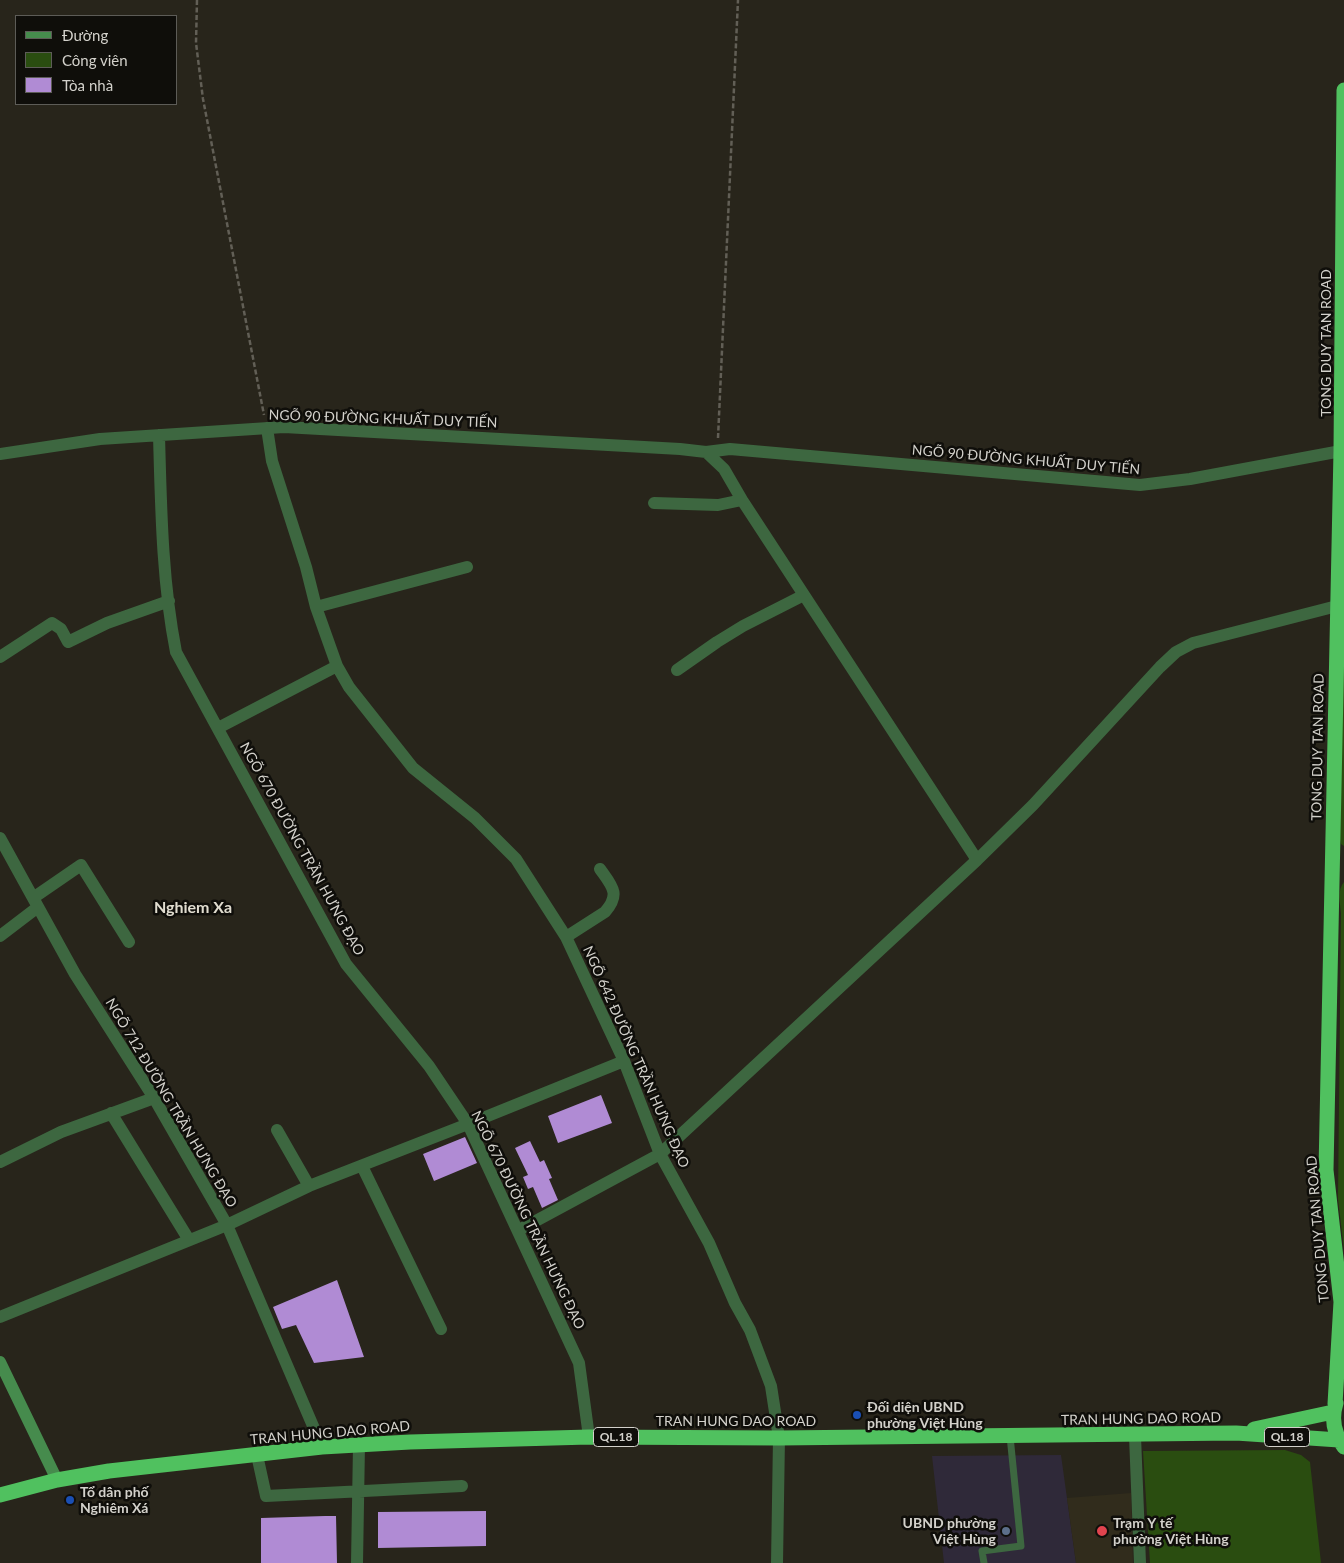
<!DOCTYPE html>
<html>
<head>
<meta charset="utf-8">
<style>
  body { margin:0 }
  #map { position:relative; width:1344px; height:1563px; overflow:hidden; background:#28251b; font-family:Lato,sans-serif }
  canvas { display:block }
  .legend { position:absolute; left:15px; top:15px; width:162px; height:90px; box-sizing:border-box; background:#0f0e0a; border:1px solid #5d5c57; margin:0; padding:6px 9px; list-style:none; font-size:15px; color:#d3d1cb }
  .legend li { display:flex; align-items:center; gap:10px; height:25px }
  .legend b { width:25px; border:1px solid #5d5c57 }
</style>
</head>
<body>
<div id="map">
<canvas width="1344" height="1563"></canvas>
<ul class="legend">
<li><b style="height:6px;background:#468b4d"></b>Đường</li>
<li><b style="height:14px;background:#2a4d10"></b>Công viên</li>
<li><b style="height:14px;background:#b08bd4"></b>Tòa nhà</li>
</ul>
</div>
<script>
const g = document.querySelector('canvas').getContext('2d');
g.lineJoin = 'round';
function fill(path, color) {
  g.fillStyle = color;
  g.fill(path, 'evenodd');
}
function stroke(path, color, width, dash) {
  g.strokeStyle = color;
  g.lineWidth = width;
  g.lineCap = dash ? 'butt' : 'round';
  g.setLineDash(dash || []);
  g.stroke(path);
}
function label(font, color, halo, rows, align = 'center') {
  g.font = font + ' Lato,sans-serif';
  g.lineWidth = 5;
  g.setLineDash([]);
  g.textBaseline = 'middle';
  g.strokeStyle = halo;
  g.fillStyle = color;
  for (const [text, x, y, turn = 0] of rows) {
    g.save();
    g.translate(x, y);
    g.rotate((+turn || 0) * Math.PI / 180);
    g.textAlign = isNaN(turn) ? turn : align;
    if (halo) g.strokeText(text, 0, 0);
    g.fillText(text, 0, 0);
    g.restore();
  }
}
const commercial = new Path2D(`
  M 1061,1455 L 1076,1563 L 944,1563 L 932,1456 Z`);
const built = new Path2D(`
  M 1131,1493 L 1133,1563 L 1076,1563 L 1067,1498 Z`);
const green = new Path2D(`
  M 1344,603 L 1344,846 L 1341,844 L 1340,839 Z
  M 1344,882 L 1344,1249 L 1338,1199 L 1341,913 C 1340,903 1337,890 1344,882 Z
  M 1285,1450 L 1301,1455 L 1310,1462 L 1321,1563 L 1150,1563 L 1143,1451 Z`);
const building = new Path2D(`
  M 601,1095 L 612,1123 L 558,1143 L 548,1116 Z
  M 465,1137 L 477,1163 L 434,1181 L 423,1154 Z
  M 530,1141 L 540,1162 L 544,1160 L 552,1178 L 549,1179 L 558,1200 L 542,1208 L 533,1187 L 528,1189 L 523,1177 L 528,1175 L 515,1148 Z
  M 337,1280 L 364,1357 L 314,1363 L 296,1325 L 282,1329 L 273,1307 Z
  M 486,1511 L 486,1546 L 378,1548 L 378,1512 Z
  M 325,1516 L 336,1516 L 337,1563 L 261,1563 L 261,1518 Z`);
const path = new Path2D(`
  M 197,0 L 196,43 L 203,99 L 264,415
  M 718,438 L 738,0`);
const lane = new Path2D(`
  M 984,1563 L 982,1551 L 1021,1546 L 1010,1436`);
const street = new Path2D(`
  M 267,428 L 272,461 L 306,567 L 316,607 L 337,666 L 349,687 L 413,768 L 475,818 L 516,859 L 566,937 L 624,1061 L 660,1154 L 709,1243 L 735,1303 L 750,1330 L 771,1386 L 779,1438 L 777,1563
  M 159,435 C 161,508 162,581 176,652 L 346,964 L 429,1066 L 468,1124 L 579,1363 L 589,1437
  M 706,452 L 724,469 L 742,500 L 977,860
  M 0,454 L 100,439 L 284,427 L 680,449 L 706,452 L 730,449 L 1140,485 L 1190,479 L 1341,451
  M 654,503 L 718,505 L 742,500
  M 316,607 L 467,567
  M 0,657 L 52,623 L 61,629 L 68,642 L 107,623 L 169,601
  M 677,670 L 717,642 L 743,626 L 804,595
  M 218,728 L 337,666
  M 0,838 L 75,974 L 154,1098 L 227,1225 L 322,1447
  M 33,898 L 81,865 L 129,942
  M 0,936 L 38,907
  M 566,937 L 605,912 C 621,894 612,886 600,869
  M 111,1113 L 189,1240
  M 277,1130 L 309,1186
  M 0,1162 L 61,1132 L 154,1098
  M 362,1166 L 441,1329
  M 519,1230 L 660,1154 L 977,860 L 1033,805 L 1160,667 L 1176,652 L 1193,643 L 1337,606
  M 0,1317 L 227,1225 L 309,1186 L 468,1124 L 624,1061
  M 1135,1436 L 1140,1563
  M 257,1455 L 266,1496 L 462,1486
  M 357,1563 L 359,1445`);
const secondary = new Path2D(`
  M 0,1362 L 57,1480`);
const highway = new Path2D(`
  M 1336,1403 C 1331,1419 1334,1434 1344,1447
  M 1335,1404 L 1341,1302 L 1326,1170 L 1341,451 L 1344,90
  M 1254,1429 L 1333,1412
  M 0,1495 L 57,1480 L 109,1471 L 322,1447 L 410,1442 L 589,1437 L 779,1438 L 1236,1433 L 1339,1440`);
const markers = [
  [857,1415,5,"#1a4fb4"],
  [70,1500,5,"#1a4fb4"],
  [1006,1531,5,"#5c6f8a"],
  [1102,1531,6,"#e0444e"]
];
const shields = [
  [616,1437,45],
  [1287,1437,45]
];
const shieldNames = [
  ["QL.18",616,1437],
  ["QL.18",1287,1437]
];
const streetNames = [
  ["TONG DUY TAN ROAD",1326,343,-90],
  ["NGÕ 90 ĐƯỜNG KHUẤT DUY TIẾN",383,419,2],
  ["NGÕ 90 ĐƯỜNG KHUẤT DUY TIẾN",1026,460,5],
  ["TONG DUY TAN ROAD",1318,747,-89],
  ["NGÕ 670 ĐƯỜNG TRẦN HƯNG ĐẠO",302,849,61],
  ["NGÕ 642 ĐƯỜNG TRẦN HƯNG ĐẠO",636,1057,66],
  ["NGÕ 712 ĐƯỜNG TRẦN HƯNG ĐẠO",171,1103,59],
  ["NGÕ 670 ĐƯỜNG TRẦN HƯNG ĐẠO",528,1220,64],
  ["TONG DUY TAN ROAD",1318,1229,-95],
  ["TRAN HUNG DAO ROAD",1141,1419,-1],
  ["TRAN HUNG DAO ROAD",736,1421],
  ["TRAN HUNG DAO ROAD",330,1433,-5]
];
const poiNames = [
  ["Đối diện UBND",867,1407],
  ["phường Việt Hùng",867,1423],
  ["Tổ dân phố",80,1492],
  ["Nghiêm Xá",80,1508],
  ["UBND phường",996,1523,"right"],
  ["Việt Hùng",996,1539,"right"],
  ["Trạm Y tế",1113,1523],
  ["phường Việt Hùng",1113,1539]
];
const quarterNames = [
  ["Nghiem Xa",193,908]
];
fill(commercial, '#2f2939');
fill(built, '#312c1c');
fill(green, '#2a4d10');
fill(building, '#b08bd4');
stroke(path, '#625f56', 2.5, [5, 2.5]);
stroke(lane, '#3d6740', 7);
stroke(street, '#3d6740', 12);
stroke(secondary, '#468b4d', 12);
stroke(highway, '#50c15f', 15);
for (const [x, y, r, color] of markers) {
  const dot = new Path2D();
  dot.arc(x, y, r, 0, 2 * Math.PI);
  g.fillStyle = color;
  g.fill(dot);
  stroke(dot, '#0f0e0a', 2);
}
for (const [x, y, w] of shields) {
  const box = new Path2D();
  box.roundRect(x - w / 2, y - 9.5, w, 19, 4);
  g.fillStyle = '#0f0e0a';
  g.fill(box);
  stroke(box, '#d3d1cb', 1);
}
label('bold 12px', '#d3d1cb', null, shieldNames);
label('14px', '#d3d1cb', '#0f0e0a', streetNames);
label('bold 14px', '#d3d1cb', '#0f0e0a', poiNames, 'left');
label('bold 16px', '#e0dccf', '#0f0e0a', quarterNames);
</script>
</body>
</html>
